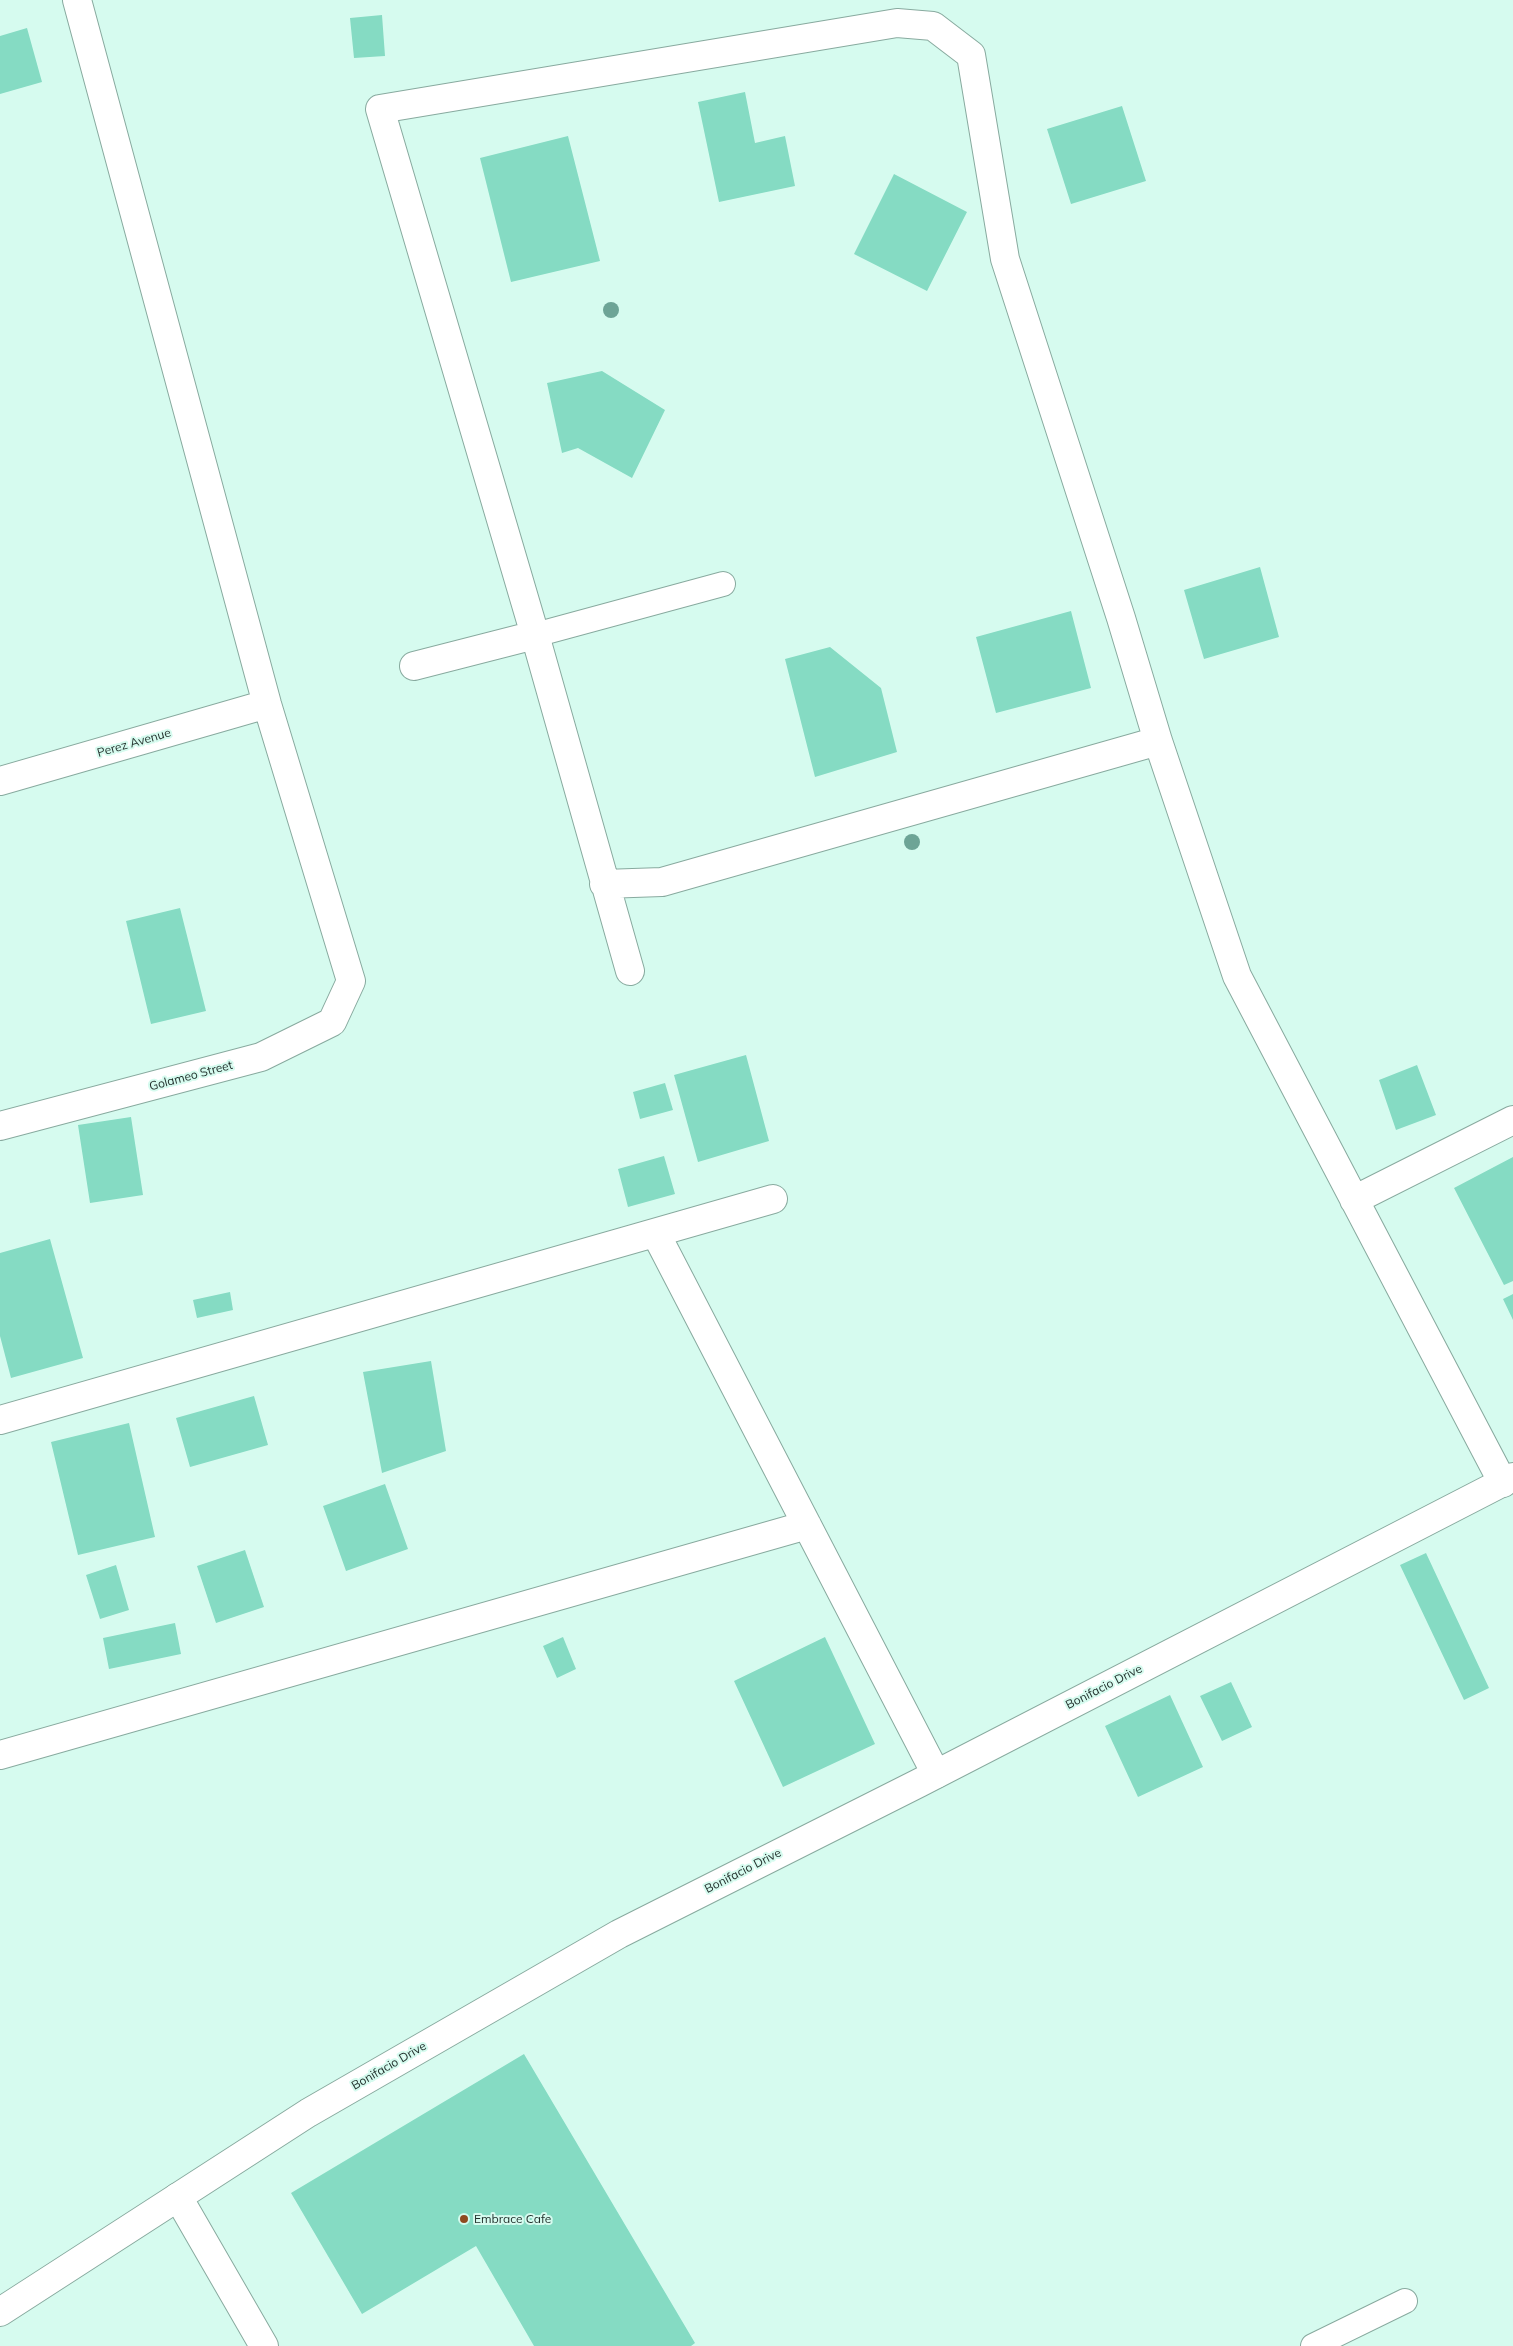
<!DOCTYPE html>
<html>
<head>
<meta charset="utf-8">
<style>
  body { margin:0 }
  canvas { display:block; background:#d6fbef }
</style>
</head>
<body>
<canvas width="1513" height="2346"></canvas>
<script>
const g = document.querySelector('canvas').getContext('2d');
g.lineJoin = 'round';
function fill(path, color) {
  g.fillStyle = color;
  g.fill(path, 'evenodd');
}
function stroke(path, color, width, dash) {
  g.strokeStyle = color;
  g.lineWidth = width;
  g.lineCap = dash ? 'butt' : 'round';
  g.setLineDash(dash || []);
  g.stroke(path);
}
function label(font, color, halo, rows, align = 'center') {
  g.font = font + ' Mulish,sans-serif';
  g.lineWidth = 4;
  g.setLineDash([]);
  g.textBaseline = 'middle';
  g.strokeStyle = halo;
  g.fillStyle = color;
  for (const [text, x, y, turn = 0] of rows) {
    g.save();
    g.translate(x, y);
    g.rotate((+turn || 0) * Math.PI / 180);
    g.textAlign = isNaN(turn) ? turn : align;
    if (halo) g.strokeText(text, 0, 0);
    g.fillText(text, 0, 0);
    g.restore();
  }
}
const building = new Path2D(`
  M 382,15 L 385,56 L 354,58 L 350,18 Z
  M 27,28 L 42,82 L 0,94 L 0,36 Z
  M 745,92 L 755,143 L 785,136 L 795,186 L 719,202 L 698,102 Z
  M 1122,106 L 1146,181 L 1071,204 L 1047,129 Z
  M 568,136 L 600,261 L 511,282 L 480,158 Z
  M 894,174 L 967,212 L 927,291 L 854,254 Z
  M 602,371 L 665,410 L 632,478 L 578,448 L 562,453 L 547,383 Z
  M 1260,567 L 1279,637 L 1204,659 L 1184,590 Z
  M 1071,611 L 1091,688 L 996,713 L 976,637 Z
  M 830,647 L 881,688 L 897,752 L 815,777 L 785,659 Z
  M 180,908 L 206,1011 L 151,1024 L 126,921 Z
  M 746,1055 L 769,1141 L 698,1162 L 674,1075 Z
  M 1417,1065 L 1436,1115 L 1396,1130 L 1379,1080 Z
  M 665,1083 L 673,1110 L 640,1119 L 633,1092 Z
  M 131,1117 L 143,1195 L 90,1203 L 78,1125 Z
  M 664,1156 L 675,1194 L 628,1207 L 618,1169 Z
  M 1513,1157 L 1513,1281 L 1504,1285 L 1454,1188 Z
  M 50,1239 L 83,1358 L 11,1378 L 0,1336 L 0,1253 Z
  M 230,1292 L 233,1310 L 197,1318 L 193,1300 Z
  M 1513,1294 L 1513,1320 L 1503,1299 Z
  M 431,1361 L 446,1451 L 382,1473 L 363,1372 Z
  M 254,1396 L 268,1445 L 190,1467 L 176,1418 Z
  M 129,1423 L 155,1537 L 78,1555 L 51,1442 Z
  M 385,1484 L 408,1549 L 346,1571 L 323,1506 Z
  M 245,1550 L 264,1607 L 216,1623 L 197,1566 Z
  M 1426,1553 L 1489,1688 L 1464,1700 L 1400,1565 Z
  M 116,1565 L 129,1610 L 100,1619 L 86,1575 Z
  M 175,1623 L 181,1654 L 109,1669 L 103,1638 Z
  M 563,1637 L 576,1669 L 557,1678 L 543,1646 Z
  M 825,1637 L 875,1744 L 783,1787 L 734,1681 Z
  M 1231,1682 L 1252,1727 L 1222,1741 L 1200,1696 Z
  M 1170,1695 L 1203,1767 L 1138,1797 L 1105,1726 Z
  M 524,2054 L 695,2343 L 691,2346 L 534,2346 L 476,2246 L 362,2314 L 291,2193 Z`);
const lane = new Path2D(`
  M 535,635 L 723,584
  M 1313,2346 L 1405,2301`);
const street = new Path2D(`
  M 414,666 L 535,635
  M 0,781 L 267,704
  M 604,884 L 662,882 L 1158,741
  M 630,971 L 535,635 L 380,109 L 897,23 L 933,26 L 971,55 L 1005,259 L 1121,618 L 1158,741 L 1237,976 L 1503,1483
  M 0,1126 L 261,1057 L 332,1022 L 351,981 L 267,704 L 77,0
  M 1354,1200 L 1513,1120
  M 656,1234 L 936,1774
  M 0,1420 L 773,1199
  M 0,1755 L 807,1525
  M 178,2197 L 264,2346`);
const secondary = new Path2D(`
  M 0,2312 L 308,2113 L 619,1934 L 919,1783 L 1513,1477`);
const trees = [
  [611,310],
  [912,842]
];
const markers = [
  [464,2219,5,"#8f4a20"]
];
const streetNames = [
  ["Perez Avenue",134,743,-16],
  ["Golameo Street",191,1076,-15],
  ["Bonifacio Drive",1104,1687,-27],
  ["Bonifacio Drive",743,1871,-27],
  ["Bonifacio Drive",389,2066,-30]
];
const poiNames = [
  ["Embrace Cafe",474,2219]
];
fill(building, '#85dbc3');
stroke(lane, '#88aa9f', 26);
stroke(street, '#88aa9f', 30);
stroke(secondary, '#88aa9f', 30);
stroke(lane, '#fff', 24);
stroke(street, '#fff', 28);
stroke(secondary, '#fff', 28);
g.fillStyle = '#6da496';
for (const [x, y] of trees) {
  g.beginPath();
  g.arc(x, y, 8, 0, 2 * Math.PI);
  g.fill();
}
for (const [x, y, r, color] of markers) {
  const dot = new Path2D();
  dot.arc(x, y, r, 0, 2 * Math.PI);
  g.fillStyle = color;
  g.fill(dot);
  stroke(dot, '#d6fbef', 2);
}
label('12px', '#1f2d29', '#d6fbef', streetNames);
label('12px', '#1f2d29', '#d6fbef', poiNames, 'left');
</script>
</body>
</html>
